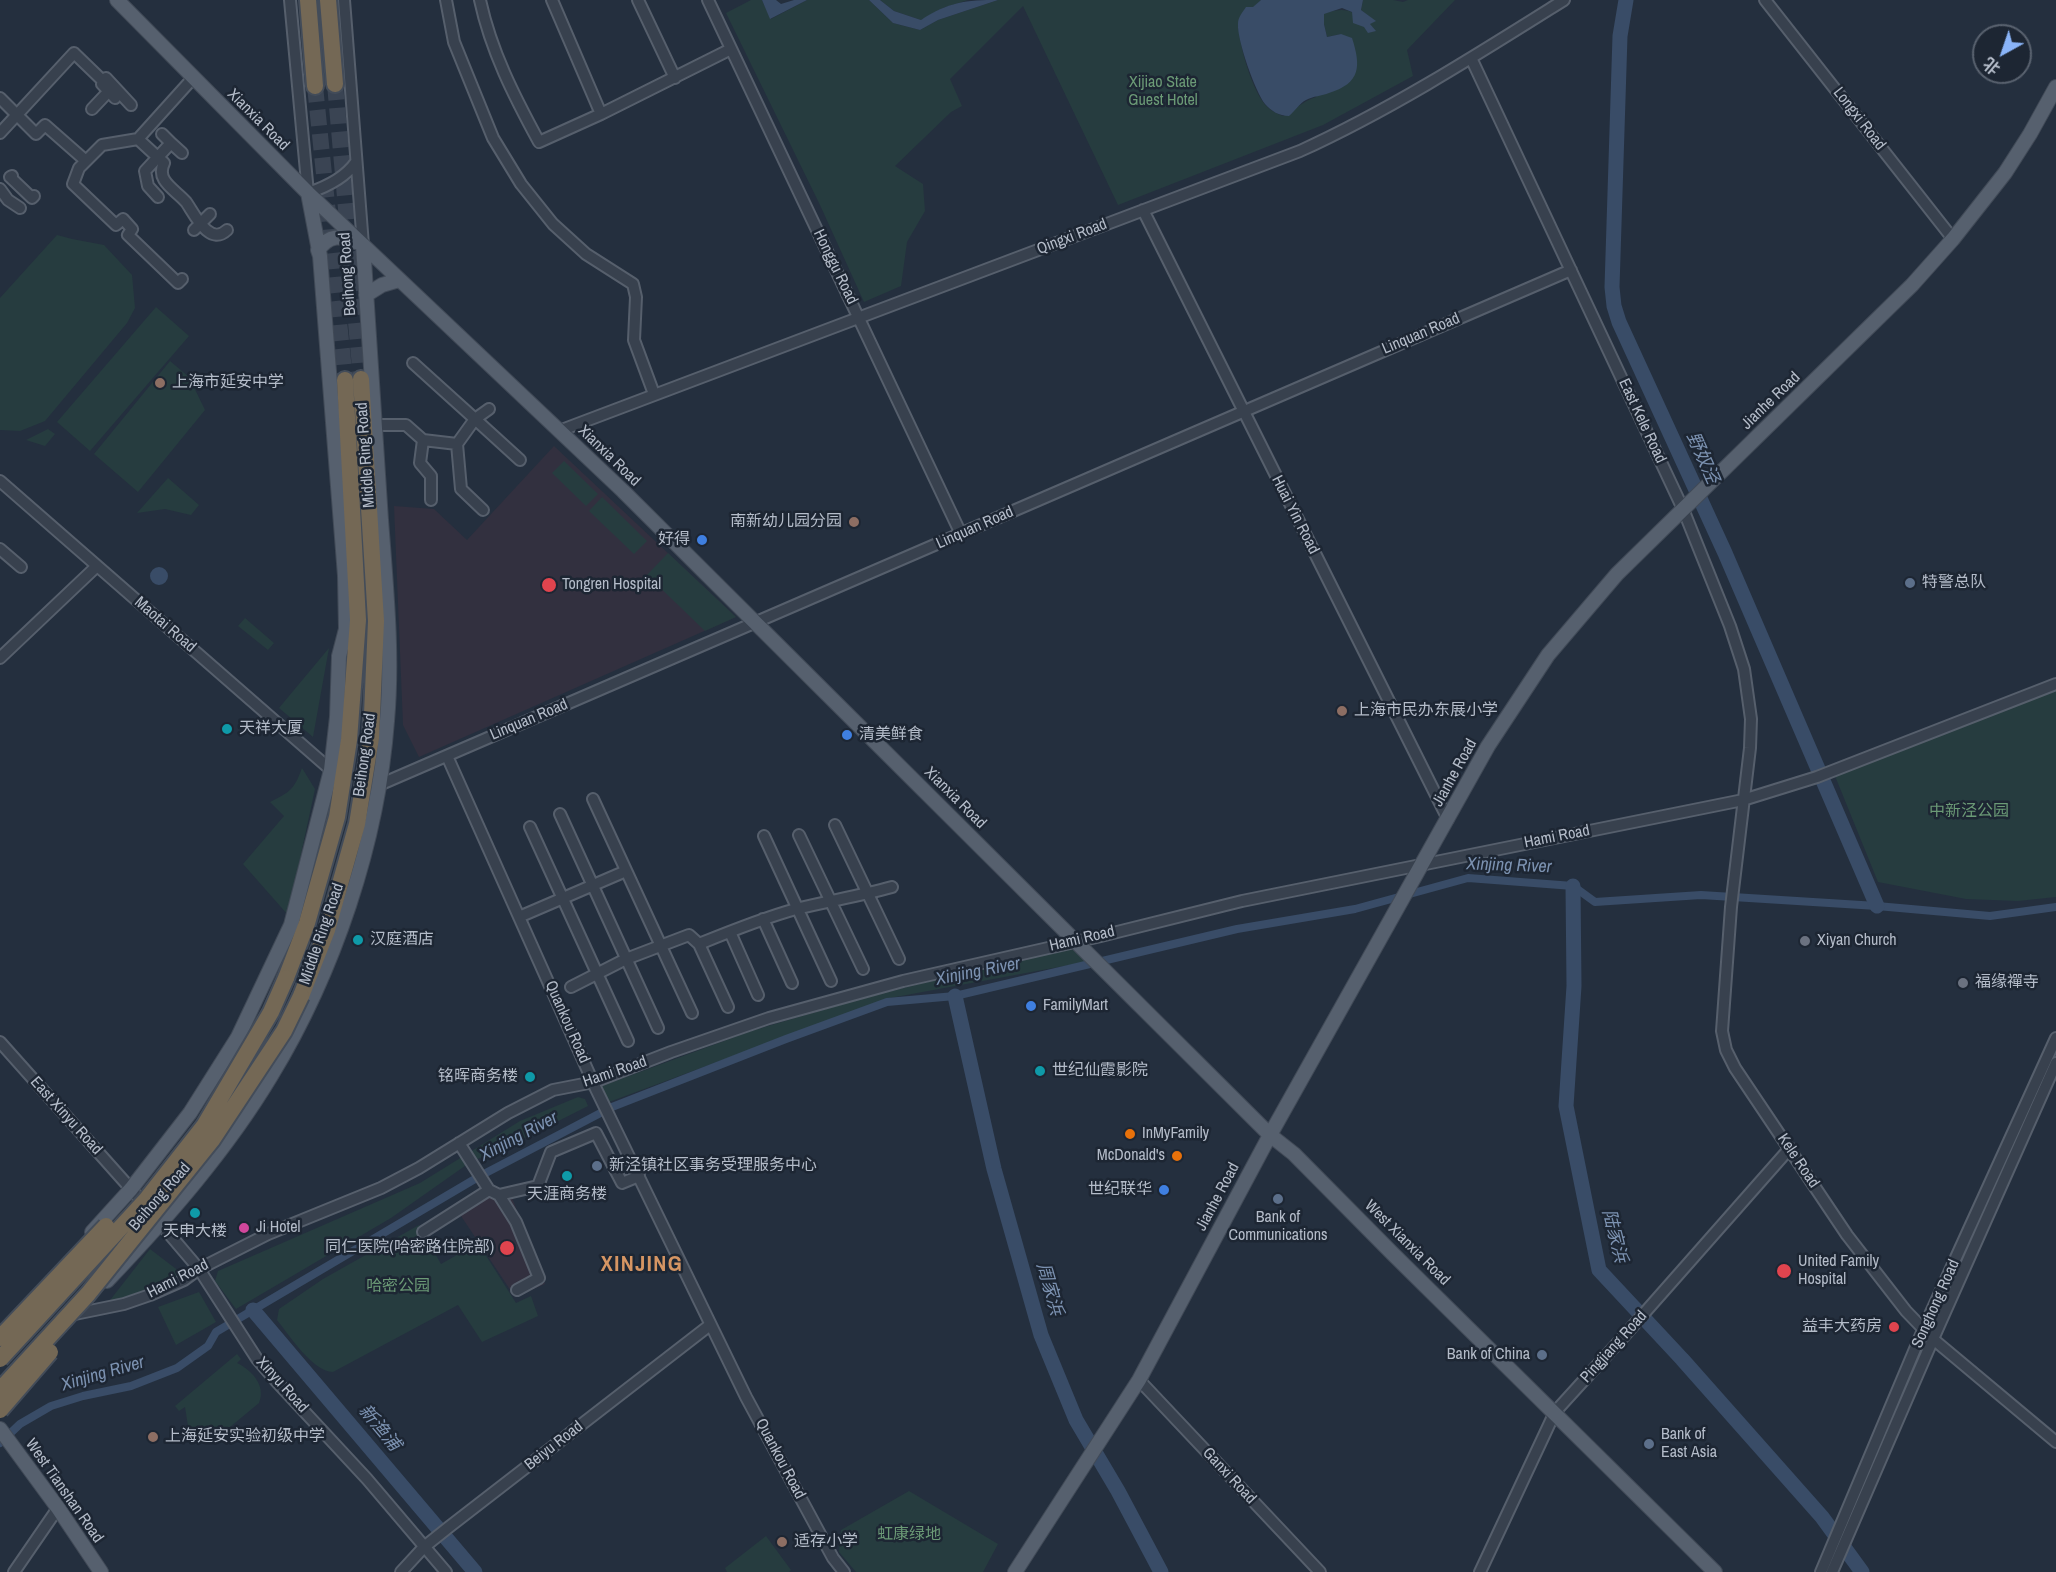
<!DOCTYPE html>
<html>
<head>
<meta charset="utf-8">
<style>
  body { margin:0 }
  #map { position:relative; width:2056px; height:1572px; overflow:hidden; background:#242f3e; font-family:"Archivo Narrow","Noto Sans SC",sans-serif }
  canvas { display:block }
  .north { position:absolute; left:1972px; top:24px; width:60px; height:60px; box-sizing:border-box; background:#1d2633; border:2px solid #59626f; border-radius:50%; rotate:220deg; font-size:16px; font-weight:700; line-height:24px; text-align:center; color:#b4bcc9 }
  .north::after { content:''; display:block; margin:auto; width:21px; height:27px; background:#8ab4f8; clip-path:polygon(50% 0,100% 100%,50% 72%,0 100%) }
</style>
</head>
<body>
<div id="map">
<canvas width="2056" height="1572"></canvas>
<div class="north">北</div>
</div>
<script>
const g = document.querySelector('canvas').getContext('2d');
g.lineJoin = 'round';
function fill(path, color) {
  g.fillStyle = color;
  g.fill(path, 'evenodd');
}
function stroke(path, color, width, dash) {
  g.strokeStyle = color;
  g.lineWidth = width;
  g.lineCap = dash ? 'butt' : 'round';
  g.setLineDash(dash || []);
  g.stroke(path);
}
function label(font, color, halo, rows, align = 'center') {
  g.font = font + ' "Archivo Narrow","Noto Sans SC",sans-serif';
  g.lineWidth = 5;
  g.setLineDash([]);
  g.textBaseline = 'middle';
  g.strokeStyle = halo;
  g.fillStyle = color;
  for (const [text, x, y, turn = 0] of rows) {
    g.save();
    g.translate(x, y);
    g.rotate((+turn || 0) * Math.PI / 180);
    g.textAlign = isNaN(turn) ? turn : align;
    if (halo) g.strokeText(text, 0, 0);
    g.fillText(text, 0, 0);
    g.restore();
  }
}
const medical = new Path2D(`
  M 554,446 L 736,617 L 419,757 L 403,725 L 394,506 L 434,509 L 467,540 Z
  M 511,1195 L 545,1284 L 515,1297 L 459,1213 L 481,1199 Z`);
const green = new Path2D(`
  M 751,0 L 762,0 L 771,19 L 807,0 L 869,0 L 893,23 L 920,30 L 938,20 L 998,0 L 1261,0 L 1238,24 C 1240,47 1250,83 1263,102 C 1268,109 1275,113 1283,116 C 1295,110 1303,101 1316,97 L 1341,34 L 1327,37 L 1324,24 L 1324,13 C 1348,7 1349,10 1369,23 L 1375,21 L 1361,10 L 1363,0 L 1393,0 L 1403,2 L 1408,0 L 1455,0 L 1407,50 L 1413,76 L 1323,125 L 1118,205 L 1023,6 L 950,79 L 962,106 L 951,112 L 895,166 L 923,184 L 925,211 L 907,242 L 901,286 L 864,302 L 820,205 L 726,13 Z
  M 880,0 L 968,0 L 943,8 L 921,20 L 894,11 Z
  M 57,235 L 72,239 L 104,245 L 132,275 L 135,308 L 127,323 L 45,421 L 20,431 L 0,430 L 0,298 Z
  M 156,307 L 189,336 L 90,451 L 57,422 Z
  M 170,361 L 189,377 L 205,410 L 138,492 L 94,454 Z
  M 48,429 L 55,434 L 45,446 L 26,440 Z
  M 564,461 L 598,494 L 586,506 L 552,473 Z
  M 168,478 L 199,505 L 191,515 L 165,509 L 137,513 Z
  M 602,497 L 647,541 L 634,554 L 589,511 Z
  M 668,553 L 736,617 L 705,631 L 647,575 Z
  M 245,618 L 274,643 L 268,650 L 238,626 Z
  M 329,648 L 313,737 L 279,708 Z
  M 2056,689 L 2056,897 L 2018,901 L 1966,899 L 1878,882 L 1833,771 Z
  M 302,768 L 315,789 L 288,915 L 243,864 L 284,816 L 270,802 C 290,792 294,790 302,768 Z
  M 1071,947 L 1086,962 L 890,998 L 609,1102 L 602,1086 L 751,1031 L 867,997 Z
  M 578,1097 L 585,1099 L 588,1106 L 503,1149 L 472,1161 L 391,1218 L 236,1309 L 215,1281 L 218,1271 L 420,1183 L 520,1121 Z
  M 419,1225 L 441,1264 L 478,1243 L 516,1303 L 531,1296 L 538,1316 L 482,1342 L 458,1305 L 333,1372 C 312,1371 290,1336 277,1320 L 279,1309 L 323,1279 Z
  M 150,1249 L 184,1275 L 107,1304 Z
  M 199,1292 L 216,1322 L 176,1345 L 158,1307 Z
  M 237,1354 L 241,1359 L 237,1363 C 253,1371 266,1386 259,1403 L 218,1437 L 202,1437 L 188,1426 L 185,1407 L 179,1411 L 175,1406 Z
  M 909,1491 L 998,1544 L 983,1572 L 856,1572 L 839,1552 L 841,1530 Z
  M 766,1536 L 791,1570 L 789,1572 L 727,1572 L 725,1568 Z`);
const water = new Path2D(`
  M 762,0 L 776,0 L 781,4 L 794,0 L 807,0 L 770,19 Z
  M 869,0 L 880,0 L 894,11 L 921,20 C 948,2 966,0 998,0 L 938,20 L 920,30 L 893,23 Z
  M 1261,0 L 1363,0 L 1361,10 L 1376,21 L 1370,24 L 1376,31 L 1368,33 L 1364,27 L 1353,23 L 1352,12 L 1342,8 L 1324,14 L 1324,24 L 1327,37 L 1341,34 L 1352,38 C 1361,66 1361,83 1329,93 C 1322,96 1313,96 1306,100 C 1300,103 1295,111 1289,116 C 1279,116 1271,111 1265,104 C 1255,91 1237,40 1238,24 C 1238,17 1242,13 1246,7 L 1253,7 Z
  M150 576a9 9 0 1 1 18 0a9 9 0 1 1-18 0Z`);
const canal = new Path2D(`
  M 0,1443 L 20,1424 L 51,1406 L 83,1396 L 131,1386 L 177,1368 L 208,1346 L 216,1332 L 253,1310 L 480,1176 L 612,1107 L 786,1039 L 887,1002 L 955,996 L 1237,929 L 1355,909 L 1468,878 L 1573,886 L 1595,902 L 1701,895 L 1877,906 L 1990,916 L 2056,907`);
const river = new Path2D(`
  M 1626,0 L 1620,36 L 1612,287 L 1614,306 L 1619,322 L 1725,553 L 1877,906
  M 1573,886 L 1574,986 L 1566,1106 L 1599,1270 L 1682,1359 L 1822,1517 L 1862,1572
  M 955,996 L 994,1169 L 1041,1335 L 1076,1420 L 1118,1491 L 1161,1572
  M 253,1310 L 475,1572`);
const highwayTunnel = new Path2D(`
  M 335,84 L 361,379
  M 315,86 L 345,380`);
const minor = new Path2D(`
  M 290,0 L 308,193 C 326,187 345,178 356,162
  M 344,0 L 363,245
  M 446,0 L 454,42 L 493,138 L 521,184 L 553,224 L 586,254 L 633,284 L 636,297 L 634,340 L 654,394
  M 480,0 C 491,51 514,96 539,142 L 601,114 L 731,49
  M 552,0 L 601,114
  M 638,0 L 675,78
  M 708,0 L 961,534
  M 1765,0 L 1953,239
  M 1471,58 L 1683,509 L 1730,626 L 1744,669 L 1751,719 L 1750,748 L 1731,907 L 1722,1031 L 1726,1050 L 1735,1068 L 1847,1235 L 1906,1311 L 1933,1339 L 2056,1442
  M 193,78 L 138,139 L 164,163 C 155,181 176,190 186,202 C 194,213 209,247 227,230
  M 119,92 L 131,105
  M 0,98 L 36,134 L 45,125 L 86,161
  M 92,109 L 109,91
  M 0,133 L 74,53 L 103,81 L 102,84 L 115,98 L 119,92 L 106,78 L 103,81
  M 162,134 L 171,143
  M 138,139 L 102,145 L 79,168 L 73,184 L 116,225 L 123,219 L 132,229 L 128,235 L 178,283 L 182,279
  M 12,176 L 10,177 L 32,198 L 34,196
  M 0,189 L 8,200 L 20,208
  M 158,197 L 148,186 L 145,171 L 171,143 L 182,153
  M 1143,210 L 1448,819
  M 194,230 L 210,214
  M 413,363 L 475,419 L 489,409
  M 375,425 L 406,425 L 423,440 L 457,444 L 461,489 L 483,510
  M 559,431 L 1300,151 C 1392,109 1478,54 1564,0
  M 423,440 L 420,463 L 431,476 L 431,500
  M 457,444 L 475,419 L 520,460
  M 0,481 L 331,770
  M 0,549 L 21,567
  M 0,658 L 97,566
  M 447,756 L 596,1089 L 746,1397 L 833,1558 L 844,1572
  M 379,785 L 1571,270
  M 593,799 L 692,1013
  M 560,814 L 658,1028
  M 835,825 L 899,959
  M 530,827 L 628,1041
  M 799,835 L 863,969
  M 764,836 L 831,981
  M 519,917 L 626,871
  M 763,919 L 792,983
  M 730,932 L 758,995
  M 699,944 L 728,1007
  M 571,987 L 626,959 L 689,935 L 699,944 C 731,931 763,918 796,909 C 828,901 860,896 892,887
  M 0,1042 L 131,1189 L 199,1269 L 257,1359 L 276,1381 L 367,1479 L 446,1572
  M 459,1143 L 489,1190 L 499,1195 L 516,1222 L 539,1278 L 517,1290
  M 499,1195 L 538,1186 L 551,1152 L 596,1133 L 622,1183 L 639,1176
  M 423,1232 L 489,1190
  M 75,1314 L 124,1304 L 150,1295 L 184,1280 L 199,1269 L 268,1234 L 381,1188 L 419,1168 L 508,1113 L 553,1090 L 594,1082 L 671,1052 L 769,1018 L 903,981 L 1101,936 L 1242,901 L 1743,800 L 1817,777 L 2056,684
  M 1139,1380 L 1320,1572
  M 14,1572 L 58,1508
  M 401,1572 L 424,1547 L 449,1527 L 710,1325
  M 1480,1572 L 1555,1412 L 1625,1335 L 1790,1148
  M 1821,1572 L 1923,1330 L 2056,1038
  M 1832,1572 L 1933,1339 L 2056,1063`);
const major = new Path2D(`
  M 117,0 L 308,193 L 623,491 L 1270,1135 L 1294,1154 L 1392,1253 L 1715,1572
  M 320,256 L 318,250 C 330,234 339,236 355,242
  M 366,295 L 382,285 L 399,280
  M 92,1232 L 131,1189 L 190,1113 L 238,1037 L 291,925 L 331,770 L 337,717 L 339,656 L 346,629 L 345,576 L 320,256 L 308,193
  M 107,1281 C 167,1218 226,1151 271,1076 C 334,972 378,842 387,721 C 393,654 386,587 381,520 C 375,428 369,337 363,245
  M 0,1429 L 58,1508 L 101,1572
  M 1015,1572 L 1139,1380 L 1270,1135 L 1488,746 L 1548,655 L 1617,574 L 1867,329 L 1912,285 L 1953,239 L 2005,173 L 2030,134 L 2056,87`);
const highway = new Path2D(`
  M 308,0 L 315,86
  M 328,0 L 335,84
  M 286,978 L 307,923 L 337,817 L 349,740 L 358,620 L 345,380
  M 301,996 L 327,930 L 357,824 L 371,738 L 376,621 L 361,379`);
const highwayBridge = new Path2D(`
  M 0,1338 L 106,1226
  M 0,1359 L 146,1200 L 204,1126 L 271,1012 L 286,978
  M 0,1390 L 88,1294 L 212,1140 L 284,1031 L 301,996
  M 0,1410 L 50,1352`);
const markers = [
  [160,383,6,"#8d6e63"],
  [854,522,6,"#8d6e63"],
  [702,540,6,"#3f7fe0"],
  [1910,583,6,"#5c6f8a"],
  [549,585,8,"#e0444e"],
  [1342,711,6,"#8d6e63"],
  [227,729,6,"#0f9aa8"],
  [847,735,6,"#3f7fe0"],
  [358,940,6,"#0f9aa8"],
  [1805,941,6,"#6b7280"],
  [1963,983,6,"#6b7280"],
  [1031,1006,6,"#3f7fe0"],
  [1040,1071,6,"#0f9aa8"],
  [530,1077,6,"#0f9aa8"],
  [1130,1134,6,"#e8710a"],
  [1177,1156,6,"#e8710a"],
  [597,1166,6,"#5c6f8a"],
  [567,1176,6,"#0f9aa8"],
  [1164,1190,6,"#3f7fe0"],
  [1278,1199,6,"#5c6f8a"],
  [195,1213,6,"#0f9aa8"],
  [244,1228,6,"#d1479c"],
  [507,1248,8,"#e0444e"],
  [1784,1271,8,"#e0444e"],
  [1894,1327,6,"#e0444e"],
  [1542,1355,6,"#5c6f8a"],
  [153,1437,6,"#8d6e63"],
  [1649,1444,6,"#5c6f8a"],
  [782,1542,6,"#8d6e63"]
];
const parkNames = [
  ["Xijiao State",1163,83],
  ["Guest Hotel",1163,101],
  ["中新泾公园",1969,812],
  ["哈密公园",398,1287],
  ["虹康绿地",909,1535]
];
const streetNames = [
  ["Longxi Road",1859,119,52],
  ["Xianxia Road",258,120,45],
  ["Qingxi Road",1072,237,-21],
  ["Honggu Road",835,267,64],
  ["Beihong Road",348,274,-94],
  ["Linquan Road",1421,334,-23],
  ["Jianhe Road",1771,401,-44],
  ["East Kele Road",1642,421,65],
  ["Middle Ring Road",366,455,-94],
  ["Xianxia Road",609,456,44],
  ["Huai Yin Road",1295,515,63],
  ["Linquan Road",975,528,-24],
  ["Maotai Road",165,625,41],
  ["Linquan Road",529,720,-23],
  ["Beihong Road",365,755,-82],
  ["Jianhe Road",1455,773,-61],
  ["Xianxia Road",955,798,45],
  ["Hami Road",1557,837,-11],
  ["Middle Ring Road",322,934,-71],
  ["Hami Road",1082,939,-13],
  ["Quankou Road",567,1022,66],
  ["Hami Road",615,1072,-19],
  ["East Xinyu Road",66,1116,48],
  ["Kele Road",1798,1161,56],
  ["Beihong Road",160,1197,-49],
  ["Jianhe Road",1218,1197,-62],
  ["West Xianxia Road",1407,1243,45],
  ["Hami Road",178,1279,-27],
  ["Songhong Road",1936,1304,-66],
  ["Pingjiang Road",1614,1347,-48],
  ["Xinyu Road",282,1385,48],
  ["Beiyu Road",554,1446,-38],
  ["Quankou Road",780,1459,62],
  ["Ganxi Road",1229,1476,47],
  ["West Tianshan Road",64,1491,55]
];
const poiNames = [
  ["上海市延安中学",172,383],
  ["南新幼儿园分园",842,522,"right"],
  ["好得",690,540,"right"],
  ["特警总队",1922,583],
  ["Tongren Hospital",562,585],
  ["上海市民办东展小学",1354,711],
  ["天祥大厦",239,729],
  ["清美鲜食",859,735],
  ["汉庭酒店",370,940],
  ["Xiyan Church",1817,941],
  ["福缘禪寺",1975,983],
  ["FamilyMart",1043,1006],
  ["世纪仙霞影院",1052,1071],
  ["铭晖商务楼",518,1077,"right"],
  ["InMyFamily",1142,1134],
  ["McDonald's",1165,1156,"right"],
  ["新泾镇社区事务受理服务中心",609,1166],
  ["世纪联华",1152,1190,"right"],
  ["天涯商务楼",567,1195,"center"],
  ["Bank of",1278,1218,"center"],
  ["Communications",1278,1236,"center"],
  ["Ji Hotel",256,1228],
  ["天申大楼",195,1232,"center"],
  ["同仁医院(哈密路住院部)",494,1248,"right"],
  ["United Family",1798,1262],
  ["Hospital",1798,1280],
  ["益丰大药房",1882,1327,"right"],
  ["Bank of China",1530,1355,"right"],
  ["Bank of",1661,1435],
  ["East Asia",1661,1453],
  ["上海延安实验初级中学",165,1437],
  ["适存小学",794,1542]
];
const waterNames = [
  ["野奴泾",1702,458,66],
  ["Xinjing River",1509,866,2],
  ["Xinjing River",978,972,-11],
  ["Xinjing River",519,1137,-28],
  ["陆家浜",1614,1236,76],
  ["周家浜",1049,1289,74],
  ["Xinjing River",103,1374,-16],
  ["新渔浦",379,1428,50]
];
const districtNames = [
  ["XINJING",642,1265]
];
fill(medical, '#32303f');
fill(green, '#263c3f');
fill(water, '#394c67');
stroke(canal, '#394c67', 8);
stroke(river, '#394c67', 15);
stroke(highwayTunnel, '#3a4453', 16, [16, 8]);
stroke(minor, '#565f6c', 14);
stroke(major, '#414a57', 16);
stroke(highway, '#434c59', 20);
stroke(minor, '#38414e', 10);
stroke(major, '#56606e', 14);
stroke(highway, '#746855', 16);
stroke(highwayBridge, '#434c59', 20, []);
stroke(highwayBridge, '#746855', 16);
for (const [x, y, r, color] of markers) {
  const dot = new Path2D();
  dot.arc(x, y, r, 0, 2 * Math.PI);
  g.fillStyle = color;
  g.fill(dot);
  stroke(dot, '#1d2633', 2);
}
label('16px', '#6b9a76', '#1d2633', parkNames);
label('16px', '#b4bcc9', '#1d2633', streetNames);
label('16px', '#b4bcc9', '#1d2633', poiNames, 'left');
label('italic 18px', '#7c92b1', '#1d2633', waterNames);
g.letterSpacing = '1.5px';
label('bold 22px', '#d59563', '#1d2633', districtNames);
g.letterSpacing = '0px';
</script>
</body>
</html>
